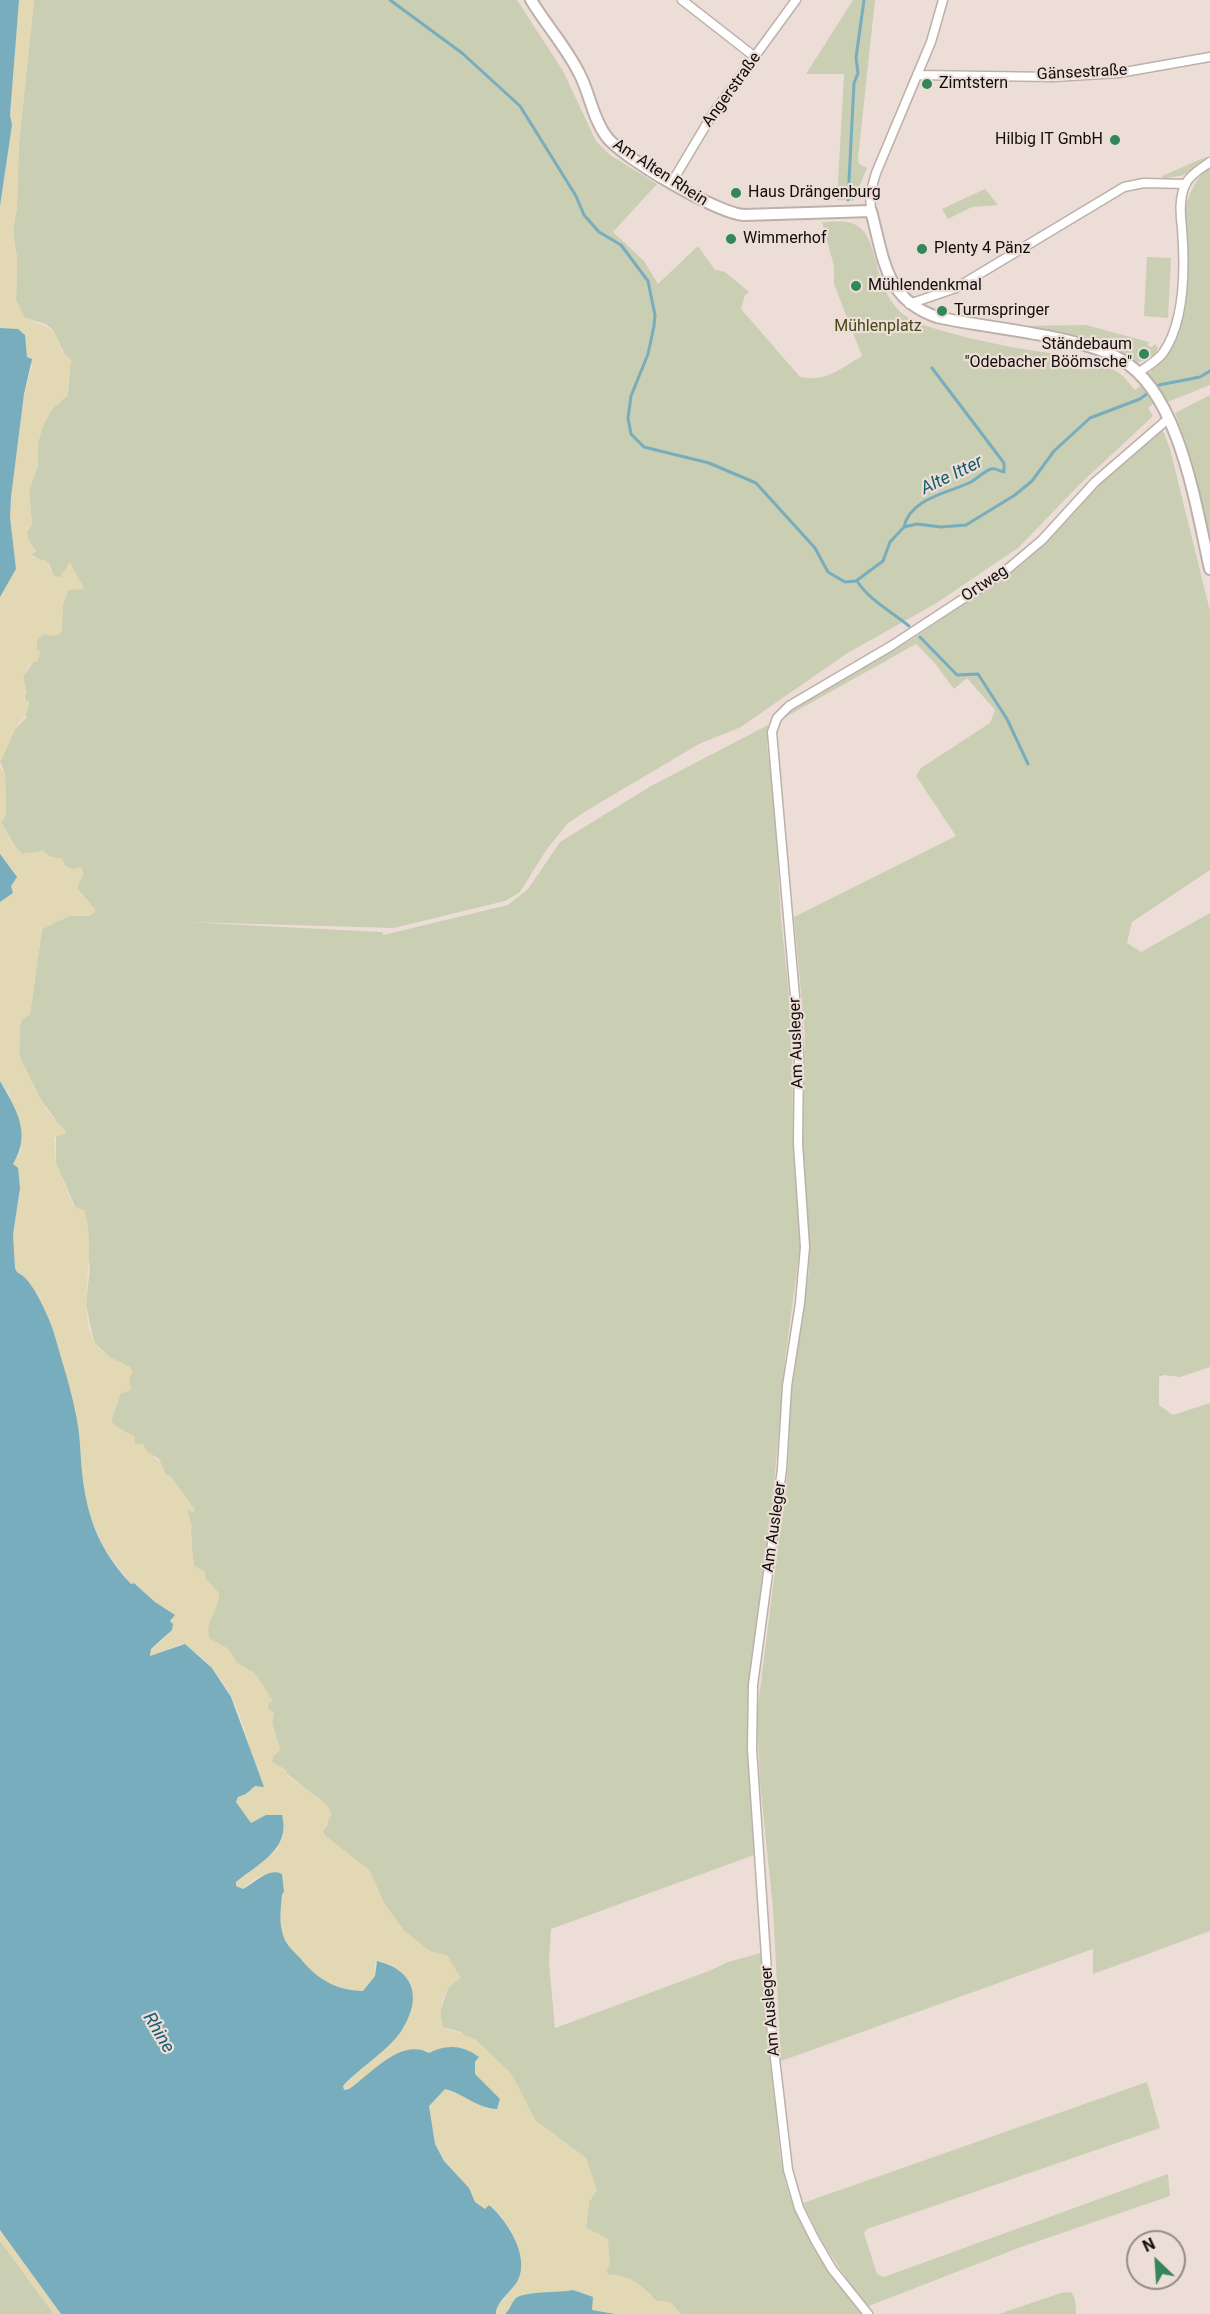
<!DOCTYPE html>
<html>
<head>
<meta charset="utf-8">
<style>
  body { margin:0 }
  #map { position:relative; width:1210px; height:2314px; overflow:hidden; background:#ecded7; font-family:Roboto,sans-serif }
  canvas { display:block }
  .north { position:absolute; left:1126px; top:2230px; width:60px; height:60px; box-sizing:border-box; background:#ecded7; border:2px solid #958a85; border-radius:50%; rotate:335deg; font-size:16px; font-weight:700; line-height:24px; text-align:center; color:#120d0b }
  .north::after { content:''; display:block; margin:auto; width:21px; height:27px; background:#328658; clip-path:polygon(50% 0,100% 100%,50% 72%,0 100%) }
</style>
</head>
<body>
<div id="map">
<canvas width="1210" height="2314"></canvas>
<div class="north">N</div>
</div>
<script>
const g = document.querySelector('canvas').getContext('2d');
g.lineJoin = 'round';
function fill(path, color) {
  g.fillStyle = color;
  g.fill(path, 'evenodd');
}
function stroke(path, color, width, dash) {
  g.strokeStyle = color;
  g.lineWidth = width;
  g.lineCap = dash ? 'butt' : 'round';
  g.setLineDash(dash || []);
  g.stroke(path);
}
function label(font, color, halo, rows, align = 'center') {
  g.font = font + ' Roboto,sans-serif';
  g.lineWidth = 4.5;
  g.setLineDash([]);
  g.textBaseline = 'middle';
  g.strokeStyle = halo;
  g.fillStyle = color;
  for (const [text, x, y, turn = 0] of rows) {
    g.save();
    g.translate(x, y);
    g.rotate((+turn || 0) * Math.PI / 180);
    g.textAlign = isNaN(turn) ? turn : align;
    if (halo) g.strokeText(text, 0, 0);
    g.fillText(text, 0, 0);
    g.restore();
  }
}
const green = new Path2D(`
  M 34,0 L 517,0 L 563,71 L 596,141 L 610,155 L 657,184 L 613,232 L 644,261 L 658,284 L 698,246 L 715,270 L 725,272 L 749,292 L 745,295 L 741,309 L 800,377 C 824,383 842,368 862,356 L 834,284 L 834,266 L 822,222 C 831,222 845,220 854,224 C 886,238 865,304 923,325 C 954,335 985,342 1017,348 C 1048,354 1092,356 1119,373 C 1125,377 1130,385 1135,390 L 1147,381 L 1145,377 C 1154,368 1168,357 1172,346 C 1197,286 1158,216 1210,165 L 1210,385 L 1165,403 L 1160,398 L 1148,408 L 1153,416 L 1080,484 L 1018,548 L 935,604 L 846,654 L 741,727 L 699,744 L 586,811 L 567,824 L 547,849 L 520,892 L 505,901 L 394,928 L 186,922 L 361,931 L 383,932 L 383,935 L 508,905 L 528,889 L 560,842 L 651,786 L 768,725 L 767,746 L 774,801 L 781,918 L 792,1025 L 793,1143 L 800,1248 L 785,1360 L 771,1520 L 748,1684 L 747,1749 L 754,1855 L 551,1929 L 549,1963 L 555,2028 L 709,1971 L 728,1962 L 761,1953 C 765,2007 769,2060 776,2113 C 778,2133 779,2153 783,2172 C 794,2225 828,2276 864,2314 L 681,2314 L 670,2302 L 656,2301 C 643,2285 629,2275 609,2275 L 606,2272 L 608,2239 L 586,2228 L 589,2202 L 596,2190 L 586,2158 L 536,2121 L 461,2032 L 443,2027 L 439,2015 L 449,1985 L 430,1951 L 404,1931 L 385,1905 L 369,1870 L 324,1835 L 323,1830 L 328,1824 L 324,1803 L 272,1762 L 273,1756 L 280,1750 L 272,1723 L 274,1713 L 268,1709 L 268,1693 L 255,1674 L 237,1663 L 224,1648 L 209,1638 L 208,1631 L 212,1587 C 208,1582 195,1572 194,1565 C 190,1546 193,1527 187,1509 L 195,1510 L 171,1477 L 165,1474 L 159,1459 L 135,1445 L 135,1437 C 101,1418 112,1426 120,1394 L 128,1391 L 130,1367 L 113,1361 L 94,1342 L 86,1305 L 90,1267 L 76,1209 L 56,1163 L 56,1120 L 34,1091 L 19,1055 L 20,1026 L 22,1019 L 30,1014 L 42,929 L 69,916 L 90,916 L 89,902 L 76,888 L 83,874 L 79,867 L 74,870 L 65,866 L 62,859 L 51,857 L 43,851 L 23,854 L 16,848 L 1,822 L 6,815 L 5,773 L 0,762 L 15,729 L 26,718 C 25,703 26,692 23,677 L 34,661 L 38,637 L 45,634 L 54,636 L 61,632 L 63,604 L 68,590 L 84,588 L 72,569 L 61,578 L 54,576 L 49,564 L 31,555 L 36,551 L 28,539 L 27,532 L 32,525 L 29,491 L 38,465 L 38,442 L 44,423 L 53,408 L 68,395 L 70,365 L 53,330 L 46,324 L 25,318 L 16,300 L 17,258 L 13,231 L 17,207 L 19,143 Z
  M 853,0 L 875,0 L 858,158 L 859,164 L 867,168 L 853,201 L 837,200 L 844,74 L 806,74 Z
  M 1208,156 L 1184,175 L 1162,179 L 1162,176 Z
  M 985,189 L 998,205 L 972,207 L 948,219 L 942,209 Z
  M 1147,257 L 1171,258 L 1168,318 L 1144,316 Z
  M 987,321 L 1021,326 L 1086,325 L 1149,342 L 1148,346 L 1152,347 L 1155,344 L 1158,348 L 1155,355 L 1137,363 L 1111,350 Z
  M 1210,395 L 1210,549 L 1186,443 L 1175,413 Z
  M 1162,428 L 1170,449 L 1210,611 L 1210,870 L 1132,922 L 1127,943 L 1141,952 L 1210,913 L 1210,1367 L 1180,1377 L 1164,1375 L 1159,1377 L 1159,1405 L 1173,1415 L 1210,1403 L 1210,1931 L 1093,1974 L 1093,1949 L 781,2061 L 773,1908 L 760,1783 L 757,1714 L 788,1467 L 792,1386 L 809,1271 L 803,1144 L 805,1035 L 794,917 L 956,836 L 916,776 L 921,768 L 990,723 L 995,710 L 967,678 L 954,689 L 933,661 L 916,644 L 782,719 L 794,709 L 911,640 L 1006,576 L 1026,561 L 1098,485 Z
  M 1147,2082 L 1160,2128 L 867,2229 L 864,2233 L 877,2274 L 884,2277 L 1168,2174 L 1170,2196 L 1021,2247 L 866,2307 L 824,2245 L 803,2203 Z
  M 0,2241 L 54,2314 L 0,2314 Z
  M 1071,2292 L 1075,2299 L 1076,2314 L 999,2314 L 1061,2293 Z`);
const sand = new Path2D(`
  M 19,0 L 34,0 L 19,143 L 17,207 L 13,231 L 17,258 L 16,300 L 25,318 C 53,331 51,323 64,355 L 68,356 L 72,362 L 69,370 L 68,395 L 53,408 L 44,423 L 38,442 L 38,465 L 29,491 L 32,525 L 27,532 L 28,539 L 36,551 L 31,555 L 33,558 L 45,560 L 54,576 L 60,577 L 70,562 L 84,589 L 68,590 L 63,604 L 62,632 L 54,636 L 45,634 L 38,637 L 36,648 L 40,652 L 38,661 L 30,664 L 23,677 L 27,692 L 23,700 L 29,701 C 29,716 21,719 14,731 C 8,741 6,753 0,762 L 0,597 L 16,569 L 10,517 L 11,497 L 24,394 L 32,366 L 27,357 L 25,335 L 18,329 L 0,328 L 0,206 L 12,125 L 10,115 Z
  M 0,767 L 5,773 L 6,815 L 1,822 L 16,848 L 23,854 L 43,851 L 51,857 L 62,859 L 65,866 L 74,869 L 82,867 L 83,874 L 77,888 L 96,910 L 90,916 L 69,916 L 42,929 L 30,1014 L 22,1019 L 20,1026 L 19,1055 L 47,1111 L 66,1131 L 66,1133 L 54,1138 L 56,1163 L 73,1206 L 84,1210 C 99,1250 74,1313 96,1344 C 107,1361 125,1360 133,1371 L 129,1379 L 131,1390 L 120,1394 C 112,1426 101,1418 135,1437 L 135,1445 L 143,1443 C 147,1458 163,1457 165,1474 L 171,1477 L 195,1510 L 193,1513 L 187,1509 L 192,1526 L 190,1536 L 194,1565 L 205,1572 L 206,1579 L 219,1593 C 220,1610 205,1619 209,1638 L 229,1649 L 237,1663 L 255,1673 L 273,1701 L 267,1704 L 268,1709 L 274,1713 L 272,1723 L 280,1750 L 273,1756 L 272,1762 L 287,1770 L 287,1775 C 301,1788 325,1797 332,1814 L 323,1830 L 324,1835 L 369,1870 L 385,1905 L 403,1931 L 430,1951 L 447,1955 L 461,1978 C 443,1988 437,2007 443,2027 L 475,2039 L 511,2073 L 536,2121 L 586,2158 L 597,2190 L 589,2202 L 586,2228 L 608,2239 L 610,2265 L 606,2272 L 609,2275 C 629,2275 643,2285 656,2301 L 670,2302 L 681,2314 L 615,2314 L 592,2310 L 586,2296 C 572,2287 526,2293 513,2303 C 510,2306 509,2311 505,2314 L 496,2314 C 495,2305 503,2303 507,2295 C 512,2288 521,2274 521,2266 C 522,2245 506,2217 489,2205 L 485,2209 L 475,2202 L 469,2188 L 444,2161 L 435,2144 L 429,2105 L 444,2089 L 472,2099 L 487,2109 L 498,2106 L 500,2099 L 475,2074 L 475,2062 L 479,2058 L 450,2047 L 429,2053 L 425,2050 L 389,2057 L 364,2079 L 344,2090 L 343,2087 L 367,2063 L 388,1965 L 380,1961 L 375,1963 L 375,1976 L 363,1991 C 336,1990 317,1979 300,1959 C 292,1949 282,1941 281,1928 C 279,1909 282,1891 278,1872 L 255,1878 L 243,1889 L 236,1886 L 236,1883 L 278,1849 L 278,1816 L 251,1823 L 236,1802 L 238,1797 L 247,1794 L 255,1786 L 264,1786 C 252,1765 249,1742 241,1719 C 231,1690 209,1656 180,1644 L 153,1657 L 148,1653 L 164,1639 L 174,1615 L 155,1602 L 135,1583 L 131,1584 L 104,1548 L 87,1510 L 74,1408 L 53,1330 L 15,1268 L 13,1235 L 20,1188 L 13,1164 L 21,1151 L 9,1093 L 0,1081 L 0,902 L 13,893 L 0,854 Z
  M 0,2230 L 61,2314 L 54,2314 L 0,2241 Z`);
const water = new Path2D(`
  M 0,0 L 19,0 L 10,115 L 12,125 L 0,206 Z
  M 0,328 L 18,329 L 25,335 L 27,357 L 32,359 L 24,394 L 11,497 L 10,517 L 16,569 L 0,597 Z
  M 0,854 L 17,877 L 11,886 L 13,893 L 0,902 Z
  M 0,1081 C 16,1109 32,1133 13,1164 L 18,1168 L 20,1188 L 13,1235 L 15,1268 C 17,1274 20,1273 24,1277 C 35,1286 50,1320 54,1333 C 64,1369 78,1409 80,1445 C 83,1502 91,1541 131,1584 L 134,1583 L 155,1602 L 175,1615 L 170,1621 L 173,1624 L 172,1630 L 151,1649 L 150,1656 L 185,1644 L 212,1668 L 231,1697 L 264,1787 L 255,1786 L 246,1794 L 238,1797 L 236,1802 L 251,1823 L 266,1815 L 282,1815 C 291,1849 258,1864 236,1882 L 236,1886 L 243,1889 C 254,1884 268,1867 282,1874 L 284,1892 L 282,1894 C 281,1906 279,1920 282,1931 C 284,1943 292,1950 300,1958 C 317,1979 335,1990 363,1991 L 375,1976 L 377,1961 C 414,1970 422,1997 403,2028 C 392,2048 359,2068 343,2086 L 344,2090 L 349,2089 C 373,2073 400,2038 429,2053 C 446,2044 463,2045 479,2057 L 475,2062 L 475,2074 L 500,2099 L 497,2109 C 479,2109 462,2093 445,2089 L 429,2106 L 435,2144 L 444,2161 L 469,2188 L 475,2202 L 485,2209 L 489,2205 C 507,2220 530,2256 518,2280 C 513,2290 495,2303 496,2314 L 61,2314 L 0,2230 Z
  M 573,2290 L 593,2297 L 592,2310 L 615,2314 L 505,2314 C 510,2310 511,2303 516,2298 C 525,2291 559,2293 573,2290 Z`);
const stream = new Path2D(`
  M 390,0 L 462,53 L 520,106 L 576,196 L 584,215 L 599,232 L 621,245 L 648,281 L 655,315 L 654,326 L 648,354 L 631,396 L 628,418 L 631,434 L 644,447 L 709,463 L 756,483 L 815,548 L 828,572 L 845,582 L 856,581 L 883,561 L 890,542 L 904,527 L 917,524 L 941,527 L 966,525 L 1015,495 L 1032,481 L 1054,451 L 1090,418 L 1140,399 L 1159,385 L 1200,377 L 1210,371
  M 848,200 L 854,83 L 858,73 L 856,58 L 864,0
  M 904,527 C 910,498 949,493 971,482 C 978,478 983,472 991,469 C 996,468 999,471 1004,472 L 1004,463 L 932,368
  M 857,581 C 870,601 891,611 909,626
  M 920,637 L 957,675 L 978,674 L 1007,719 L 1028,764`);
const minor = new Path2D(`
  M 682,0 L 755,57
  M 917,75 L 1054,77 L 1119,73 L 1210,57
  M 672,182 L 712,115 L 796,0
  M 871,211 L 870,194 L 876,173 L 931,42 L 943,0
  M 909,304 L 956,288 L 1124,187 L 1144,183 L 1186,184
  M 1138,373 C 1146,367 1157,361 1163,353 C 1186,320 1185,266 1182,228 C 1180,213 1179,197 1186,183 C 1191,174 1202,168 1210,162
  M 868,2314 L 832,2269 L 815,2240 L 799,2208 L 788,2170 L 770,2016 L 752,1749 L 753,1685 L 782,1469 L 787,1386 L 800,1303 L 805,1247 L 798,1144 L 799,1054 L 796,1008 L 772,732 L 777,718 L 789,706 L 891,646 L 1004,572 L 1042,540 L 1095,482 L 1169,418`);
const tertiary = new Path2D(`
  M 531,0 C 546,25 566,47 579,73 C 590,93 592,117 606,136 C 621,157 718,214 744,215 L 871,211 C 884,258 884,299 937,317 C 990,329 1074,334 1120,359 C 1180,392 1196,508 1210,569`);
const markers = [
  [927,84,6,"#328658"],
  [1115,140,6,"#328658"],
  [736,193,6,"#328658"],
  [731,239,6,"#328658"],
  [922,249,6,"#328658"],
  [856,286,6,"#328658"],
  [942,311,6,"#328658"],
  [1144,354,6,"#328658"]
];
const streetNames = [
  ["Gänsestraße",1082,73,-3],
  ["Angerstraße",732,90,-54],
  ["Am Alten Rhein",660,173,33],
  ["Ortweg",985,584,-34],
  ["Am Ausleger",797,1043,-92],
  ["Am Ausleger",775,1527,-82],
  ["Am Ausleger",771,2011,-95]
];
const poiNames = [
  ["Zimtstern",939,84],
  ["Hilbig IT GmbH",1103,140,"right"],
  ["Haus Drängenburg",748,193],
  ["Wimmerhof",743,239],
  ["Plenty 4 Pänz",934,249],
  ["Mühlendenkmal",868,286],
  ["Turmspringer",954,311],
  ["Ständebaum",1132,345,"right"],
  ["\"Odebacher Böömsche\"",1132,363,"right"]
];
const parkNames = [
  ["Mühlenplatz",878,327]
];
const waterNames = [
  ["Alte Itter",952,476,-26],
  ["Rhine",158,2033,59]
];
fill(green, '#caceb2');
fill(sand, '#e2d8b3');
fill(water, '#78adbd');
stroke(stream, '#78adbd', 3);
stroke(minor, '#bdb0aa', 11);
stroke(tertiary, '#bdb0aa', 14);
stroke(minor, '#fff', 8);
stroke(tertiary, '#fff', 10);
for (const [x, y, r, color] of markers) {
  const dot = new Path2D();
  dot.arc(x, y, r, 0, 2 * Math.PI);
  g.fillStyle = color;
  g.fill(dot);
  stroke(dot, '#ecded7', 2);
}
label('16px', '#120d0b', '#ecded7', streetNames);
label('16px', '#120d0b', '#ecded7', poiNames, 'left');
label('16px', '#454916', '#ecded7', parkNames);
label('italic 18px', '#175e70', '#ecded7', waterNames);
</script>
</body>
</html>
